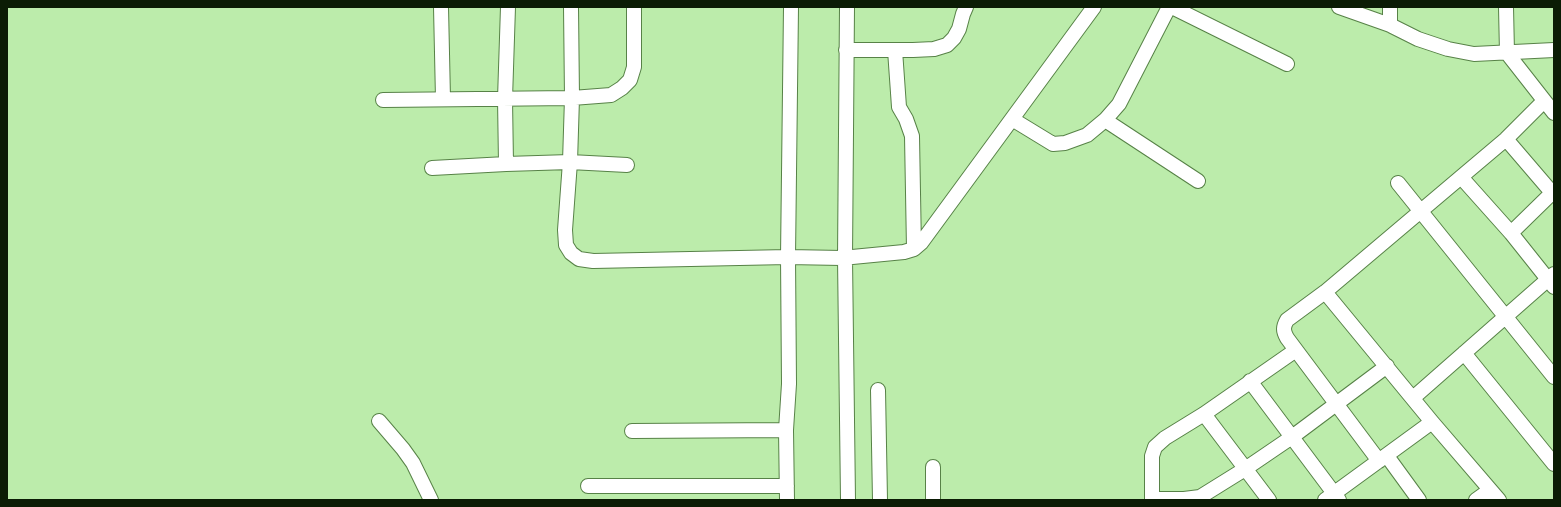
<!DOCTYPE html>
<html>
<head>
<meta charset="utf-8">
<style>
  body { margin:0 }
  #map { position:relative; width:1561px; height:507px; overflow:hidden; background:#bcecab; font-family:"Archivo Narrow",sans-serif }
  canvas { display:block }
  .frame { position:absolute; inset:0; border:8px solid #0b1c05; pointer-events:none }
</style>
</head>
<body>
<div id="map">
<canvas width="1561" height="507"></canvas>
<div class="frame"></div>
</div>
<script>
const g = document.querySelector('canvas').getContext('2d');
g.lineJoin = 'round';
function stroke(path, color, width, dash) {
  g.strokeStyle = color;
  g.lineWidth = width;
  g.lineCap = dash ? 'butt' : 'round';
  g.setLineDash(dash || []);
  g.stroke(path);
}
const minor = new Path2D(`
  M 441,7 L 443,99
  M 571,7 L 572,98 L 570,162 L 565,230 L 566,245 L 571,253 L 579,259 L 593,261 L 788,257 L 842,258 L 904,252 L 914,249 L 921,243 L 1094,7
  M 847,7 L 845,258 L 848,500
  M 1172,7 L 1287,64
  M 1339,7 L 1390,25 L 1418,39 L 1448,49 L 1474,54 L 1554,50
  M 1390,7 L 1390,25
  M 1506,7 L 1507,53 L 1554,113
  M 846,50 L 913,50 L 934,49 L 947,45 L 954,38 L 959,29 L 963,14 L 966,7
  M 895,50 L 899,107 L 906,119 L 912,136 L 914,249
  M 383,100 L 572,98 L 611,95 L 622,88 L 630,80 L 634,67 L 634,7
  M 1012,119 L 1053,144 L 1065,143 L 1087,135 L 1105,120 L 1119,104 L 1169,7
  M 1105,120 L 1198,181
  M 1506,139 L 1554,195
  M 506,164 L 505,99 L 508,7
  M 432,168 L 506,164 L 570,162 L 627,165
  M 1461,177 L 1511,233 L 1554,287
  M 1398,183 L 1554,377
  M 1511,233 L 1554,191
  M 1325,292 L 1432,422 L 1499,500
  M 1464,353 L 1554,464
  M 1250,381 L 1339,500
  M 878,390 L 880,500
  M 1413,398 L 1554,274
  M 1204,414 L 1269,500
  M 379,421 L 403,449 L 413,463 L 431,500
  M 632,431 L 786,430
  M 1387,456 L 1419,500
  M 1379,461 L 1287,338 C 1283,331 1283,327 1287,320 L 1325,292 L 1461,177 L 1506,139 L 1544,101
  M 933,467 L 933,500
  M 588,486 L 787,486
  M 1152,499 L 1184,499 L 1200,497 L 1245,469 L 1292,437 L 1387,366
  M 787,500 L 786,430 L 789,384 L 788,257 L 791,7
  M 1152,500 L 1152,456 L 1155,447 L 1165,438 L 1204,414 L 1296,350
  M 1325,500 L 1432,422
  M 1476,500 L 1490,490`);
stroke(minor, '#578247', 16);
stroke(minor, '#fff', 14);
</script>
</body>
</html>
